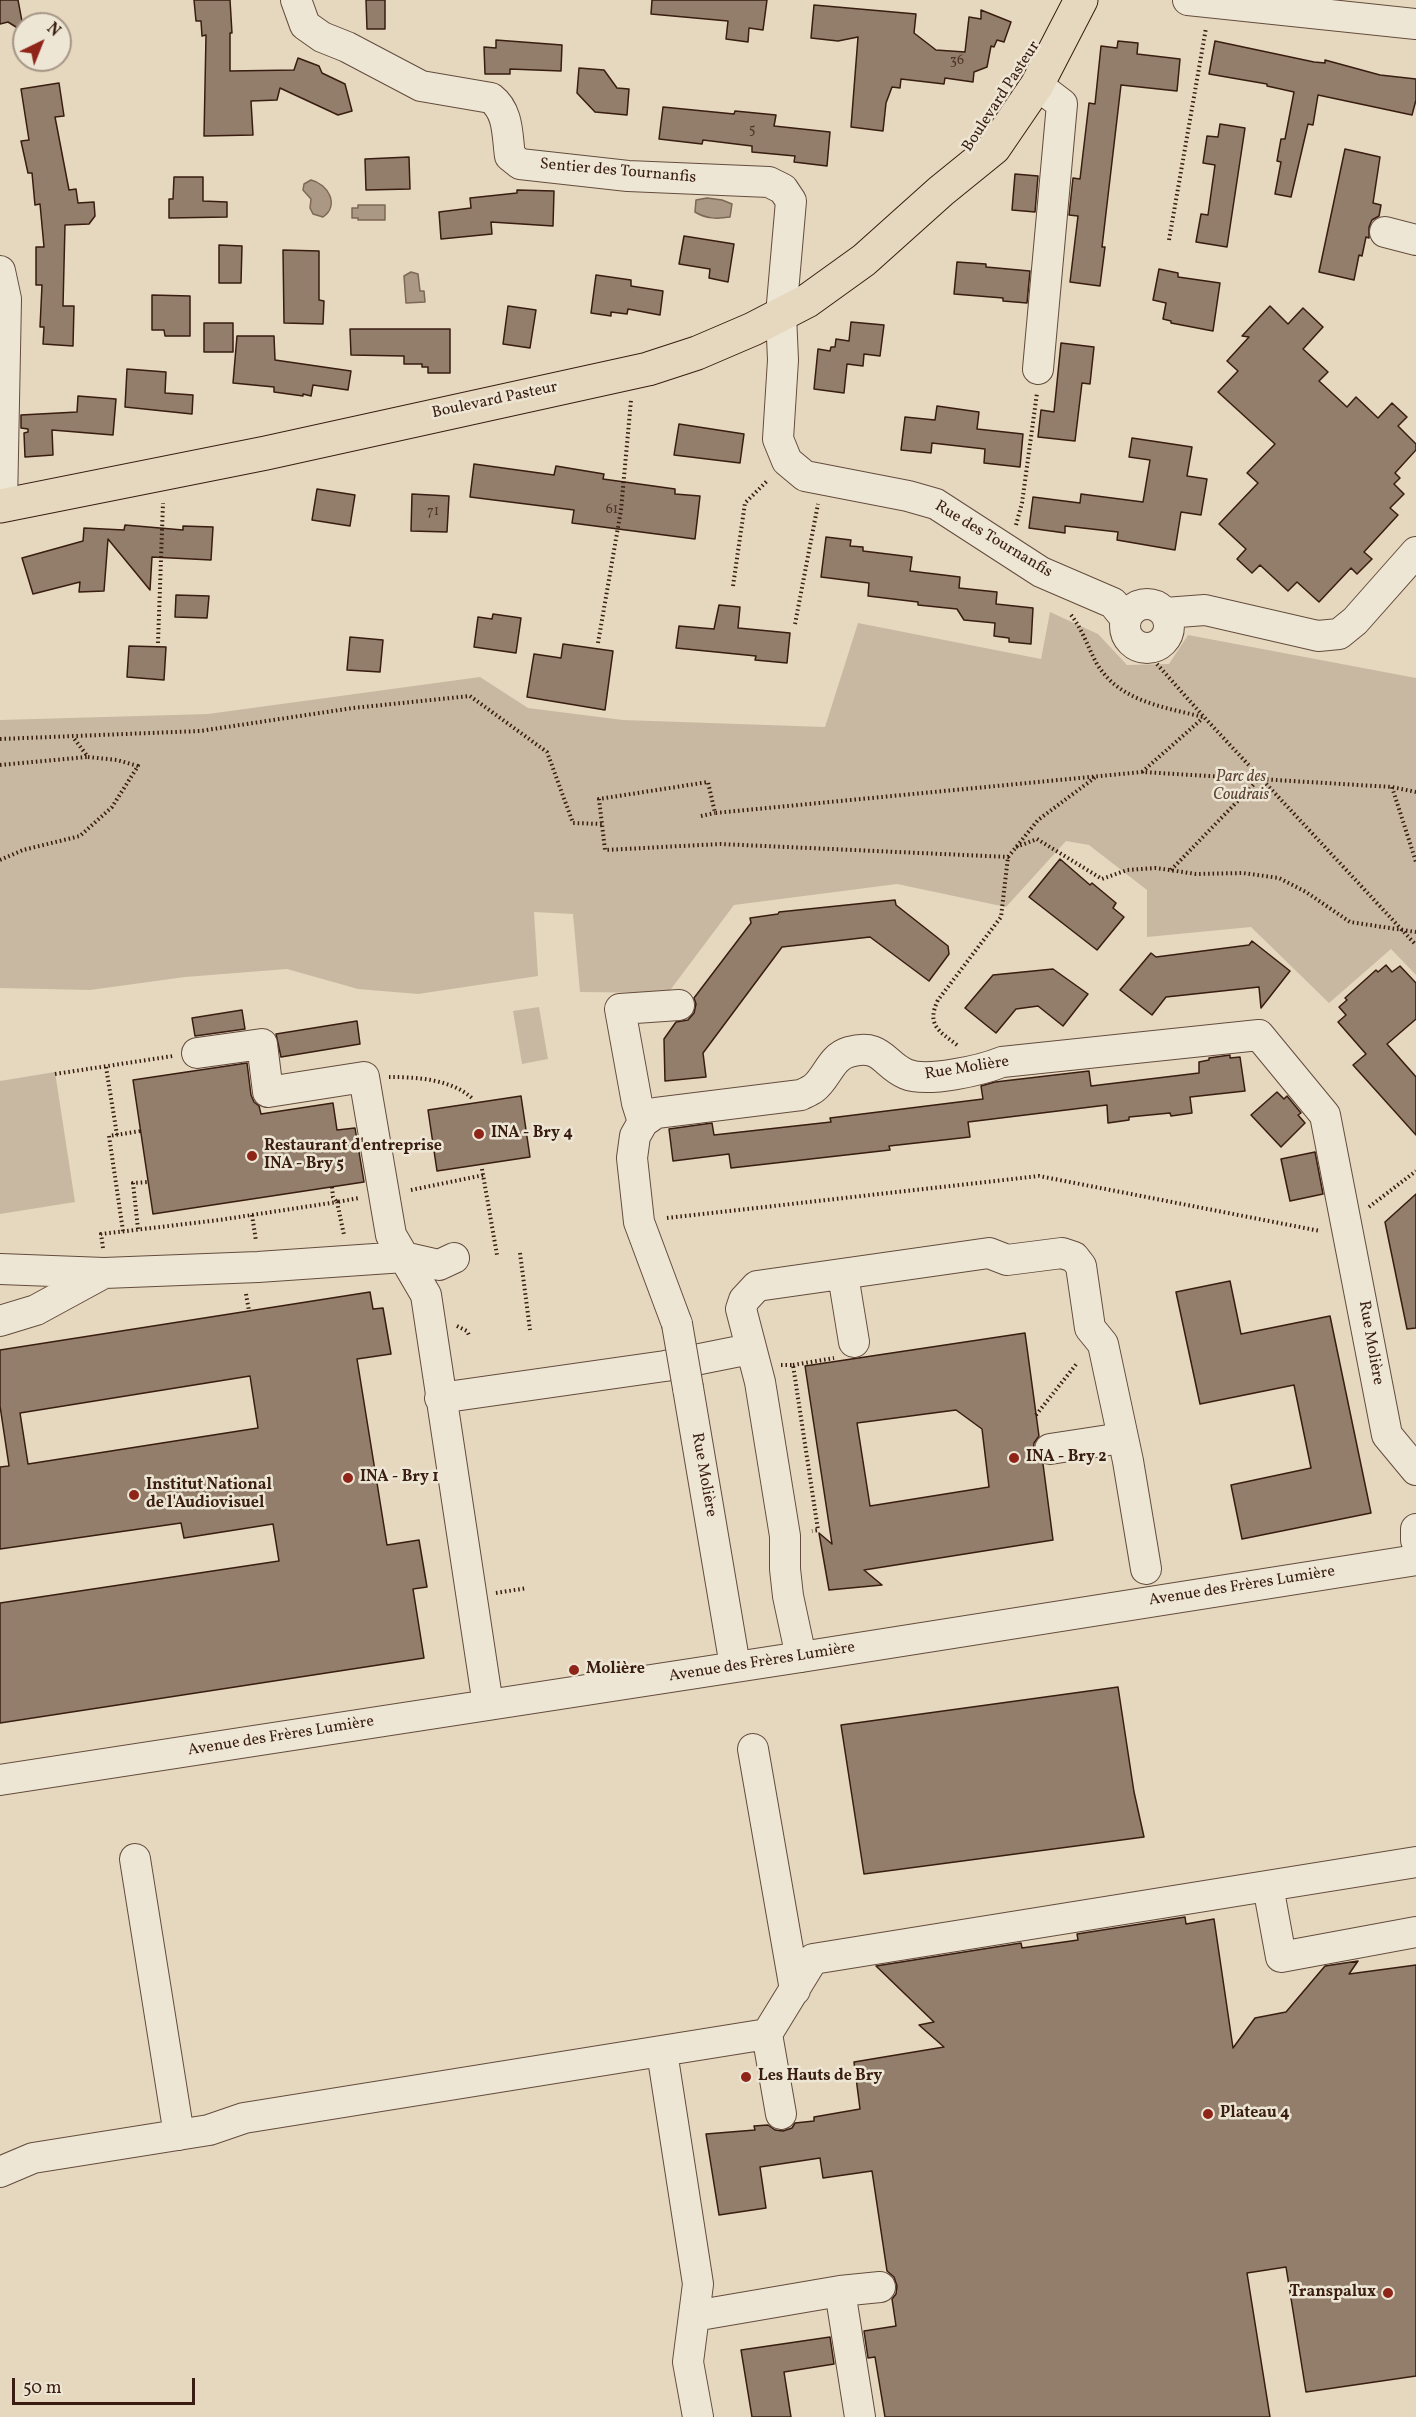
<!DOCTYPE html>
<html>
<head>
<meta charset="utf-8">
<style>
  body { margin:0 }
  #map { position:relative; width:1416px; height:2417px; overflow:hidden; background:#e5d8bf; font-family:Vollkorn,serif }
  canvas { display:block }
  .north { position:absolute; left:12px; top:12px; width:60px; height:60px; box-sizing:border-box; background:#eee6d5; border:2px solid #a69686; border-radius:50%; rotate:43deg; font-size:16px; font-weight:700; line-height:24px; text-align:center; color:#391d10 }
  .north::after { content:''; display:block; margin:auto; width:21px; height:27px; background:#8f2418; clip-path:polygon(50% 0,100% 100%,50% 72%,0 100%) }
  .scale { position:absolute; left:12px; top:2378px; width:183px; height:27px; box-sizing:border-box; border:3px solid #391d10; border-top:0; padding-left:8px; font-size:18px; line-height:21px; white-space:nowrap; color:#391d10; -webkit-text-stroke:4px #eee6d5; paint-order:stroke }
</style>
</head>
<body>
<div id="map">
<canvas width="1416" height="2417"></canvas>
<div class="north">N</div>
<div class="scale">50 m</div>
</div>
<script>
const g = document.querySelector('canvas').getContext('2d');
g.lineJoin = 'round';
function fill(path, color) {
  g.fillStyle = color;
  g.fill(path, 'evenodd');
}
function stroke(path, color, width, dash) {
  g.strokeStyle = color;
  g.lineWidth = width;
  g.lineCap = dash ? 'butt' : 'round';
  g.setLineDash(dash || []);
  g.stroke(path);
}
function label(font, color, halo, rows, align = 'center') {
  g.font = font + ' Vollkorn,serif';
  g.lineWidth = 5;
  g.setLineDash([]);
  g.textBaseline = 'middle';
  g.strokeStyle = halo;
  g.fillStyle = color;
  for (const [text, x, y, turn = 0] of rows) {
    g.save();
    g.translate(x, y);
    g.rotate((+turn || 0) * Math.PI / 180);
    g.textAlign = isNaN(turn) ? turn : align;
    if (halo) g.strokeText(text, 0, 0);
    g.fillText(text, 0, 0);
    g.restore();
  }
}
const green = new Path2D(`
  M 1050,612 L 1098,634 L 1127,665 L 1169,664 L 1188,635 L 1416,678 L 1416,975 L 1391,949 L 1329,1003 L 1251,927 L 1147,937 L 1147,890 L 1089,845 L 1066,841 L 1006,907 L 897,884 L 734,905 L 668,993 L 580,992 L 573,914 L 534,912 L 538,976 L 418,994 L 358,989 L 287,969 L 185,977 L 90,990 L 0,988 L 0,720 L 208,714 L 480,677 L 528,708 L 623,720 L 825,727 L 858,623 L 1041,659 Z
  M 539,1007 L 548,1059 L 522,1064 L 513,1011 Z
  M 55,1072 L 75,1202 L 0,1214 L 0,1081 Z`);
const water = new Path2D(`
  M 311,180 C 328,184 340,205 323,217 L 313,214 L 310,208 L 311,199 L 303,190 L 304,184 Z
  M 707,198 L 722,200 L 732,204 L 730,217 C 717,219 706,219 695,212 L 696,200 Z
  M 358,205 L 385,205 L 385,220 L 358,220 L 358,218 L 352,218 L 352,208 L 358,208 Z
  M 411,272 L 418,274 L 420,291 L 424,291 L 425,302 L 406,303 L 404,276 Z`);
const building = new Path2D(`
  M 0,0 L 18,0 L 24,32 L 8,22 L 0,24 Z
  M 194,0 L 230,0 L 232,33 L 230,33 L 230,71 L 294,70 L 298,58 L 319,66 L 322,73 L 345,84 L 352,111 L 338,115 L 280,88 L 277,100 L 251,101 L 253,135 L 204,136 L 206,35 L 202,36 L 201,21 L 196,21 Z
  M 366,0 L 385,0 L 385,29 L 367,29 Z
  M 652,0 L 767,0 L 763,30 L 749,28 L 748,42 L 726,39 L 728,21 L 651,14 Z
  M 814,5 L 916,14 L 914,33 L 936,50 L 965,52 L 969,17 L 981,19 L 981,10 L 1011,22 L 1004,42 L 997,40 L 994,47 L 991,46 L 987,67 L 974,72 L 973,82 L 945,78 L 944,84 L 901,79 L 900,88 L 892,87 L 886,103 L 883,131 L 851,127 L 858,37 L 838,41 L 811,38 Z
  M 496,40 L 562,45 L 561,71 L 510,69 L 510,74 L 485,74 L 484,47 L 496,48 Z
  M 1118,41 L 1138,43 L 1137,54 L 1180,59 L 1177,91 L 1121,85 L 1102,247 L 1105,247 L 1100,286 L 1070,282 L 1078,216 L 1069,215 L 1073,178 L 1080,179 L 1089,103 L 1095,104 L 1101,46 L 1117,48 Z
  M 1215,41 L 1314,62 L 1325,63 L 1325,60 L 1380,75 L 1416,79 L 1416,100 L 1412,115 L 1318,95 L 1313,125 L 1308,124 L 1291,197 L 1275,194 L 1281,162 L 1277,161 L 1281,139 L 1285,139 L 1294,92 L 1267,86 L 1267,84 L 1209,74 Z
  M 579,68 L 604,70 L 617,88 L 629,89 L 627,115 L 595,112 L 577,93 Z
  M 59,83 L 64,116 L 55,117 L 69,190 L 76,189 L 78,203 L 94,202 L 95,216 L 89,224 L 65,225 L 63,306 L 74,306 L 73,346 L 43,344 L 44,327 L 40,327 L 42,285 L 36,285 L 36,247 L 44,247 L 40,204 L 35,205 L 32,173 L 28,173 L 21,141 L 29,140 L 21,89 Z
  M 663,107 L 734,114 L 735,111 L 776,115 L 774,126 L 830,132 L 827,166 L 794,162 L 795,156 L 752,152 L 752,146 L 703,140 L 702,144 L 659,139 Z
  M 1220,124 L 1245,128 L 1227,247 L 1196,242 L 1201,214 L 1208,215 L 1215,165 L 1203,163 L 1207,136 L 1218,137 Z
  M 1345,149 L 1380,157 L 1373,203 L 1381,205 L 1379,216 L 1372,220 L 1369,227 L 1369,238 L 1366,237 L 1362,256 L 1359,255 L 1354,280 L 1319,272 Z
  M 409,157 L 410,189 L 366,190 L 365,159 Z
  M 1015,174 L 1038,176 L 1035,212 L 1012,210 Z
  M 174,177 L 203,177 L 203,201 L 227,202 L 227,217 L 169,218 L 169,199 L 173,199 Z
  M 517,190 L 554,191 L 553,226 L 491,222 L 492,234 L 441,239 L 439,212 L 471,208 L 470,198 L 517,193 Z
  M 684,236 L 734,244 L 728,282 L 709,278 L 710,269 L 679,264 Z
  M 219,245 L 242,246 L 241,283 L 219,283 Z
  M 283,250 L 319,251 L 319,300 L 324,301 L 323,324 L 284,323 Z
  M 957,262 L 986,264 L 986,267 L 1030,271 L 1027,303 L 1003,301 L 1003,298 L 954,294 Z
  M 1159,269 L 1178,273 L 1178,277 L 1220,283 L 1213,331 L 1171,323 L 1171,321 L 1163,319 L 1166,303 L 1153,300 Z
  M 596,275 L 631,280 L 631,286 L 663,291 L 660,315 L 628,309 L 627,314 L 611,312 L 611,316 L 591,313 Z
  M 152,295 L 190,296 L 190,336 L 165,336 L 164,330 L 152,330 Z
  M 508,306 L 536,310 L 530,348 L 503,344 Z
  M 1270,306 L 1288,324 L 1303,308 L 1323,327 L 1303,349 L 1328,372 L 1319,381 L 1347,407 L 1356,397 L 1378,418 L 1392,403 L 1407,417 L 1398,426 L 1416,444 L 1416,450 L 1395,473 L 1400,478 L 1394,484 L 1404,494 L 1390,508 L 1398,515 L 1364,552 L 1372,559 L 1357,574 L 1351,568 L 1319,602 L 1297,582 L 1288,591 L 1260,565 L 1252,573 L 1237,559 L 1246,549 L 1219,524 L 1258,483 L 1247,473 L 1275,444 L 1218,392 L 1238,371 L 1227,361 L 1249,337 L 1242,336 Z
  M 851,322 L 884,325 L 880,356 L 864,354 L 863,366 L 847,364 L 844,393 L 814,389 L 818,349 L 830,351 L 831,347 L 835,347 L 836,339 L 849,341 Z
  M 204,323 L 233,323 L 233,352 L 204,352 Z
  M 350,329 L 450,329 L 450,373 L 428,373 L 428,367 L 422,367 L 422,364 L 404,364 L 404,356 L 351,355 Z
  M 237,336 L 274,336 L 275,360 L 351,371 L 348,390 L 313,385 L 311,396 L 303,394 L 303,396 L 274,392 L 274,387 L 233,383 Z
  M 1061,343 L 1094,347 L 1090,384 L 1082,383 L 1075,441 L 1038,437 L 1041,410 L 1054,412 Z
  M 127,369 L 166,372 L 165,393 L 193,395 L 192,414 L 125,407 Z
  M 78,396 L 116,399 L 113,435 L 52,430 L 53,455 L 25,457 L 24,433 L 28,432 L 28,429 L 21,428 L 21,415 L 77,412 Z
  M 937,406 L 979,412 L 977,429 L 1023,434 L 1020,467 L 984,463 L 985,449 L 932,443 L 931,453 L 901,450 L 905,417 L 935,420 Z
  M 679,424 L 744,434 L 740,463 L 674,455 Z
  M 1132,438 L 1192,447 L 1187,476 L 1207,479 L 1201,515 L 1181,512 L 1175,550 L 1117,540 L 1118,532 L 1065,526 L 1065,533 L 1029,528 L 1033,497 L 1080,503 L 1081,494 L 1143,502 L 1150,460 L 1129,457 Z
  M 474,464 L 554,475 L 556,466 L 604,474 L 603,479 L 675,489 L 675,494 L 700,496 L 695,539 L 572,523 L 574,510 L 470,497 Z
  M 317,489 L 355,495 L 350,526 L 312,520 Z
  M 412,494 L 449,496 L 447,532 L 411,531 Z
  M 125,525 L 183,530 L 183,526 L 213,527 L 211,560 L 152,557 L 150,590 L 108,539 L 104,591 L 79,592 L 80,582 L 33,594 L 22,558 L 83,541 L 84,528 L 124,530 Z
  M 826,537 L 851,540 L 850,546 L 863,547 L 863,551 L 912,557 L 910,571 L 960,577 L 959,588 L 997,592 L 996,604 L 1033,608 L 1031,644 L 1009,642 L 1009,638 L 994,636 L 995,623 L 964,620 L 957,609 L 918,605 L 918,602 L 868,596 L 869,583 L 821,577 Z
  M 176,595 L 209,596 L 207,618 L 175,617 Z
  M 719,605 L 740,607 L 738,628 L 790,633 L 787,663 L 755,660 L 756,656 L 676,648 L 679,626 L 714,629 Z
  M 493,614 L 521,618 L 516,653 L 474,647 L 478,617 L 492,619 Z
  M 350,637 L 383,640 L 380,672 L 347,670 Z
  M 563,644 L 613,651 L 605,710 L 527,697 L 534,654 L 561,658 Z
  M 129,646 L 166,647 L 164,680 L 127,677 Z
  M 1060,859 L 1090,885 L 1092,883 L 1116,903 L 1113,908 L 1124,917 L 1097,950 L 1029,897 Z
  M 895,900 L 896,905 L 948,946 L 949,954 L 929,981 L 870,937 L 782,947 L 703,1053 L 706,1077 L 665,1081 L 664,1039 L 676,1022 L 688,1020 L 694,1013 L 696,1004 L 694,998 L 751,923 L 750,918 L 778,914 L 779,912 Z
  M 1252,941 L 1290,971 L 1261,1008 L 1259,987 L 1166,997 L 1152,1015 L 1120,990 L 1151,953 L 1156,957 L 1249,945 Z
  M 1386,965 L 1392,972 L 1400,966 L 1416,983 L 1416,1019 L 1387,1044 L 1416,1077 L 1416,1135 L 1353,1065 L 1366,1054 L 1338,1022 L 1346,1015 L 1339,1007 L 1347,1000 L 1345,998 L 1376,970 L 1378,972 Z
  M 1053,969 L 1088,994 L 1063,1026 L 1038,1006 L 1016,1009 L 996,1033 L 965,1008 L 993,975 Z
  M 242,1010 L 245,1029 L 195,1036 L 192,1018 Z
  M 357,1021 L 360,1044 L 281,1057 L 276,1034 Z
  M 1230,1055 L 1230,1058 L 1240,1057 L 1245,1091 L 1190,1097 L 1192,1113 L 1171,1116 L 1170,1113 L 1129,1117 L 1129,1120 L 1108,1123 L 1107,1105 L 968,1122 L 970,1137 L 889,1146 L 890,1150 L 731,1168 L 729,1154 L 673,1161 L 669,1129 L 712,1123 L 714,1135 L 831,1122 L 830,1118 L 983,1099 L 981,1086 L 995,1082 L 1089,1071 L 1091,1086 L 1199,1073 L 1199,1062 L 1209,1060 L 1209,1058 Z
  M 247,1063 L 251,1095 L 254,1102 L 259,1106 L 261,1114 L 333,1103 L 337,1130 L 355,1128 L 364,1182 L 153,1214 L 133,1080 Z
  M 1277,1092 L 1284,1099 L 1287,1096 L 1301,1113 L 1298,1115 L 1305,1123 L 1281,1147 L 1251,1115 Z
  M 521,1096 L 530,1157 L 437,1171 L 428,1110 Z
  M 1315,1152 L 1323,1194 L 1290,1201 L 1281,1159 Z
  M 1416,1194 L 1416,1328 L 1407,1329 L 1385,1222 Z
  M 1230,1281 L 1241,1334 L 1330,1316 L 1371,1513 L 1242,1539 L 1231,1485 L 1311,1468 L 1294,1385 L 1200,1404 L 1176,1292 Z
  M 370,1292 L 373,1309 L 383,1308 L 391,1354 L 357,1359 L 387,1545 L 419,1540 L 427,1587 L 413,1589 L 424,1658 L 0,1723 L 0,1603 L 279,1561 L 273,1524 L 184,1538 L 181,1523 L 0,1549 L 0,1467 L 9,1466 L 0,1406 L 0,1350 ZM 250,1376 L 258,1428 L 28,1464 L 20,1413 Z
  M 1025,1333 L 1039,1436 L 1034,1443 L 1033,1451 L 1036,1459 L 1043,1464 L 1053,1540 L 864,1570 L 882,1585 L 829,1590 L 819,1533 L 832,1544 L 805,1366 ZM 956,1410 L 982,1429 L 989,1487 L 870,1506 L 857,1423 Z
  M 1118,1687 L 1134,1792 L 1144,1837 L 864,1874 L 841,1725 Z
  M 1185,1917 L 1186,1924 L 1214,1919 L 1233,2048 L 1255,2018 L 1286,2012 L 1325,1966 L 1358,1961 L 1349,1974 L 1416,1965 L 1416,2376 L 1306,2392 L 1286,2267 L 1247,2273 L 1270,2417 L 885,2417 L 875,2357 L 868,2358 L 864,2331 L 896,2326 L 892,2299 L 896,2294 L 897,2286 L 894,2277 L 887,2271 L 872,2171 L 823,2178 L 820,2158 L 760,2167 L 766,2208 L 719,2215 L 706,2134 L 755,2130 L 754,2126 L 768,2125 L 775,2130 L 783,2131 L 792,2128 L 795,2123 L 814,2121 L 814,2117 L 860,2109 L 854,2062 L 944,2047 L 919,2025 L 934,2022 L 876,1966 L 1021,1943 L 1022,1948 L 1078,1940 L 1077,1934 Z
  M 830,2337 L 834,2364 L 784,2372 L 791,2417 L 752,2417 L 741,2350 Z`);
const path = new Path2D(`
  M 1169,240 L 1206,28
  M 1016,525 L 1022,503 L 1037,393
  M 733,586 L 745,503 L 768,480
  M 1071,615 C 1083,630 1088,648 1097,664 C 1120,702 1164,707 1203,717
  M 795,624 L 818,504
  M 158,643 L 163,503
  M 598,643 L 621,510 L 631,400
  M 1149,648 L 1156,663 L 1204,717 L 1416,945
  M 0,739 L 200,731 L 353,708 L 470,696 L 547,752 L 573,823 L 602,824
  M 0,765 L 87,757
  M 1142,772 L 1203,718
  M 1392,787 L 1416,862
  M 701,816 L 715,813
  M 1016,847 L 1037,839 L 1102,879 L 1127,870 L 1156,868 L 1196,874 L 1243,873 L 1279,878 L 1306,892 L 1350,922 L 1416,932
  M 1009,857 L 720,844 L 605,850 L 599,799 L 708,782 L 715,813 L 1142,772 L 1392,787 L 1416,792
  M 0,860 L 23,850 L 80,836 L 112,807 L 138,766 L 117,760 L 88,757 L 73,737
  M 1171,870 L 1259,779
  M 957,1045 C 939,1031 926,1025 938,1000 L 1001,917 L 1008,857 L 1038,820 L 1097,776
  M 106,1067 L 117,1135
  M 55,1074 L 173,1056
  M 389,1077 C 416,1077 452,1079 473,1099
  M 482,1169 L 497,1255
  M 332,1187 L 333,1197 L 337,1202 L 359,1198
  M 411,1190 L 484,1175
  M 1369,1207 L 1416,1171
  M 252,1215 L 256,1241
  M 667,1218 L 1039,1176 L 1320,1231
  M 138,1229 L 133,1183 L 148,1182
  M 123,1231 L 109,1136 L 141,1131
  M 103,1248 L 101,1234 L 219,1220 L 337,1202 L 344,1235
  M 520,1253 L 530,1330
  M 246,1294 L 249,1311
  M 457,1326 L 467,1331 L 470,1337
  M 781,1365 L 793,1365 L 818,1530 L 812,1531
  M 793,1365 L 834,1358
  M 1036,1415 L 1078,1362
  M 496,1593 L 527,1588`);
const minor = new Path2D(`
  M 296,0 L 305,25 L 322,37 L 347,47 L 421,86 L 491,98 C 509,112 507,135 510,156 L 520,164 L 628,176 L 769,182 L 783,189 L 791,201 L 781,315 L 783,360 L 778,439 L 787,461 L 805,476 L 908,496 L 936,504 L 1041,572 L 1113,603 L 1126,619
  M 1188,0 L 1416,24
  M 1037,85 L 1062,104 L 1038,369
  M 1385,232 L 1416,240
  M 0,271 L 6,299 L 2,505
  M1125 626a22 22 0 1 1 44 0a22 22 0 1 1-44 0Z
  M 1165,613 L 1205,610 L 1318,636 L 1339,634 L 1355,621 L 1416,552
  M 197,1053 L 262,1044 L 268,1092 L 364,1077 L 391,1235 L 426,1295 L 488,1705
  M 643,1122 L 637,1103 L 620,1009 L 679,1005
  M 0,1269 L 104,1273 L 258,1267 L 404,1257 L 439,1265 L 454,1258
  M 843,1275 L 854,1342
  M 0,1321 L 36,1310 L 104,1273
  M 677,1324 L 639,1222 L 632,1158 L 635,1136 L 643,1122 L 656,1113 L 801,1095 C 805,1093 810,1091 814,1088 C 827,1078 831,1057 849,1052 C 882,1043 883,1064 906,1074 C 927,1083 982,1070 1002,1062 L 1259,1035 L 1325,1115 L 1387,1435 L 1416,1470
  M 688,1388 L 735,1666
  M 440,1398 L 665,1366 L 750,1349
  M 1050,1449 L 1122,1438
  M 1416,1529 L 1416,1540
  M 801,1657 L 788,1596 L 785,1569 L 785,1536 L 760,1382 L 741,1309 L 744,1300 L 757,1286 L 989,1253 L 1007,1260 L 1062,1253 L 1074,1257 L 1081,1266 L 1090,1328 L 1103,1344 L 1128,1461 L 1146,1569
  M 753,1749 L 795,1990
  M 0,1780 L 801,1657 L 1416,1560
  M 135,1859 L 179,2135
  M 1268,1886 L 1281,1957 L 1416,1932
  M 662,2052 L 698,2284 L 688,2362 L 698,2417
  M 781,2114 L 767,2034 L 813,1959 L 1416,1862
  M 0,2172 L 33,2158 L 209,2130 L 244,2118 L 767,2034
  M 840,2291 L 860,2417
  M 694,2316 L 840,2291 L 880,2287`);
const major = new Path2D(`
  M 0,506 L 266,453 L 648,369 L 697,353 L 753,329 L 807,301 L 864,260 L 941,191 L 994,148 L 1037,85 L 1081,0`);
const minorBridge = new Path2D(`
  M 677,1324 L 688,1388`);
const markers = [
  [479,1134,6,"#8f2418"],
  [252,1156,6,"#8f2418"],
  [1014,1458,6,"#8f2418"],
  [348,1478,6,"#8f2418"],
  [134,1495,6,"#8f2418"],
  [574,1670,6,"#8f2418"],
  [746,2077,6,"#8f2418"],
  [1208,2114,6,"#8f2418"],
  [1388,2293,6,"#8f2418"]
];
const numberNames = [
  ["36",957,61],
  ["5",752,130],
  ["61",612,510],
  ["71",433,512]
];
const streetNames = [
  ["Boulevard Pasteur",1002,97,-57],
  ["Sentier des Tournanfis",618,172,5],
  ["Boulevard Pasteur",495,401,-12],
  ["Rue des Tournanfis",993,540,31],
  ["Rue Molière",967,1069,-9],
  ["Rue Molière",1370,1343,80],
  ["Rue Molière",703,1475,80],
  ["Avenue des Frères Lumière",1242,1587,-9],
  ["Avenue des Frères Lumière",762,1663,-9],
  ["Avenue des Frères Lumière",281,1737,-9]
];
const parkNames = [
  ["Parc des",1241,778],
  ["Coudrais",1241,796]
];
const poiNames = [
  ["INA - Bry 4",491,1134],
  ["Restaurant d'entreprise",264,1147],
  ["INA - Bry 5",264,1165],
  ["INA - Bry 2",1026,1458],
  ["INA - Bry 1",360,1478],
  ["Institut National",146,1486],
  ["de l'Audiovisuel",146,1504],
  ["Molière",586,1670],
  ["Les Hauts de Bry",758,2077],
  ["Plateau 4",1220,2114],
  ["Transpalux",1376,2293,"right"]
];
fill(green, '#c8b8a1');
fill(water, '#ab9884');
stroke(water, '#7d6756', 1.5);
fill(building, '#927e6b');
stroke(building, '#391d10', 1.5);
stroke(minor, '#644c3c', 32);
stroke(major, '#391d10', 35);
stroke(path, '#391d10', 4, [1.5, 3]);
stroke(minor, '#eee6d5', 30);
stroke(major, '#e5d8bf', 33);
stroke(minorBridge, '#644c3c', 32, []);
stroke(minorBridge, '#eee6d5', 30);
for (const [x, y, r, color] of markers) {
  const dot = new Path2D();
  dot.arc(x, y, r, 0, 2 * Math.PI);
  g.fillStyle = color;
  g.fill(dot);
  stroke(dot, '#eee6d5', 2);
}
label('14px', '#4f3527', null, numberNames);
label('16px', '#391d10', '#eee6d5', streetNames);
label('italic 16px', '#5d4434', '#eee6d5', parkNames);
label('bold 16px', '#391d10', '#eee6d5', poiNames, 'left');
</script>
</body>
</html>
